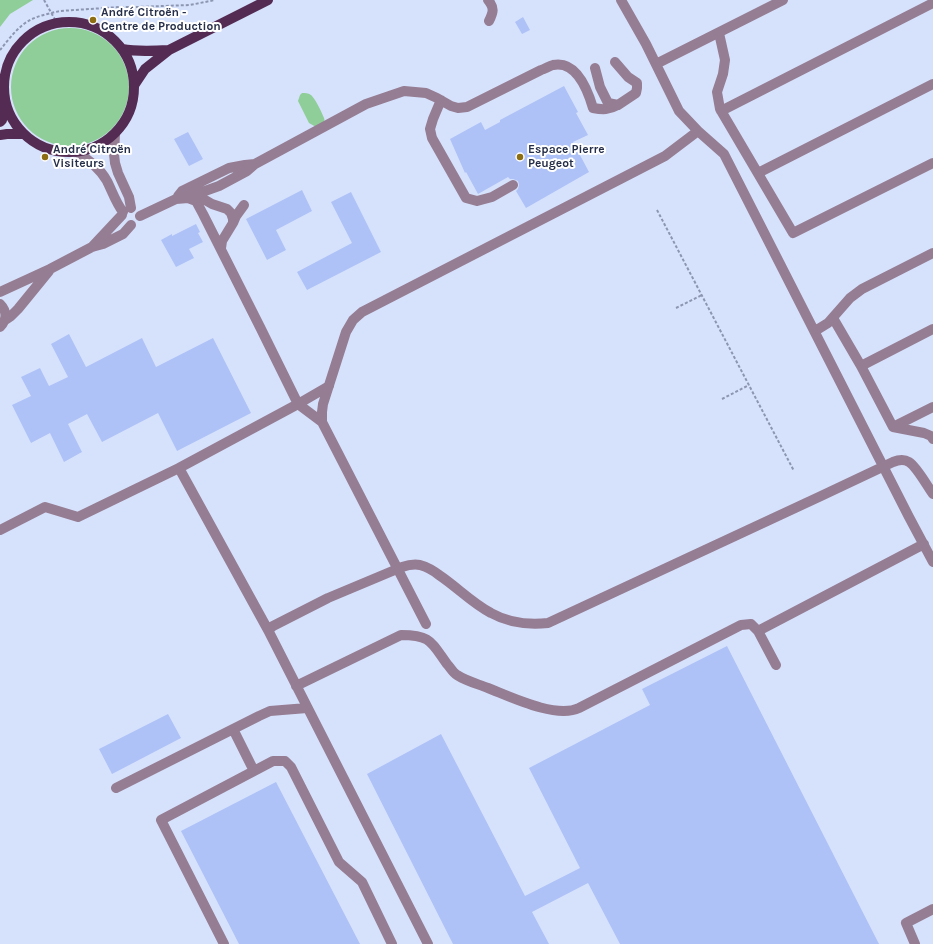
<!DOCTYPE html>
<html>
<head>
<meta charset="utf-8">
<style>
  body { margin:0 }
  canvas { display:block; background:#d6e1fc }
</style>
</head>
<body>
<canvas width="933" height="944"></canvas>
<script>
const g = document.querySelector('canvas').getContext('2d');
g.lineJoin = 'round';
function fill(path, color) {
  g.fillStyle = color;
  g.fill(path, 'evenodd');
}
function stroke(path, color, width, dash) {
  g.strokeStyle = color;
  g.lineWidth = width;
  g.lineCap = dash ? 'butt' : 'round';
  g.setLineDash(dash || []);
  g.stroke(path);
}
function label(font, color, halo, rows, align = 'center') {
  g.font = font + ' Karla,sans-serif';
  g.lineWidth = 4;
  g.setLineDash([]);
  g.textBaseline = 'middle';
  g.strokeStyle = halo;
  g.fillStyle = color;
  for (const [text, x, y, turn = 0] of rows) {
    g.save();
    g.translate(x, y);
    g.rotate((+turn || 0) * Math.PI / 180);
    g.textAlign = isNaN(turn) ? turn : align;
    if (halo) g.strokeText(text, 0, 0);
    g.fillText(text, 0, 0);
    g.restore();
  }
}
const green = new Path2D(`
  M 0,0 L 33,0 L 10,14 L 0,27 Z
  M11 87a59 59 0 1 1 118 0a59 59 0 1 1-118 0Z
  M 302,93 C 305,93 308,93 311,95 C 315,98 322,113 324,118 C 325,121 324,121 323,124 L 316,127 L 309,123 L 298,101 L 300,95 Z`);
const building = new Path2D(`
  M 523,17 L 530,30 L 522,34 L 515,22 Z
  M 564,86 L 578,112 L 576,113 L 588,135 L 573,142 L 589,172 L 526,208 L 516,191 L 518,189 L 519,185 L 518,181 L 513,179 L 510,179 L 508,177 L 478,194 L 466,172 L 465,173 L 450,139 L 481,122 L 485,130 L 500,122 L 500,120 Z
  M 188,132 L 203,159 L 189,166 L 174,139 Z
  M 302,190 L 312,211 L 276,230 L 286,250 L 267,260 L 246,219 Z
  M 351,192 L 381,252 L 307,290 L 297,272 L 352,243 L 331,202 Z
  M 196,224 L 200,232 L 198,233 L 203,242 L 189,249 L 194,258 L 176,267 L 161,240 L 172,234 L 172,236 Z
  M 69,334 L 86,367 L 142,338 L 156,367 L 213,338 L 251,413 L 177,451 L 158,413 L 102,442 L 87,414 L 68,424 L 82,452 L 64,462 L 50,433 L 31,443 L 12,405 L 31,396 L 21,377 L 40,368 L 49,386 L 68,377 L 51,344 Z
  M 727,646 L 879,944 L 620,944 L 588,883 L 532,912 L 549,944 L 453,944 L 367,774 L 441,734 L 525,896 L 580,868 L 529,768 L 650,705 L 642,689 Z
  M 168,714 L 181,738 L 112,774 L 99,749 Z
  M 276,782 L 360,944 L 239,944 L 181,831 Z`);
const path = new Path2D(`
  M 44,0 L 57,23
  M 0,50 C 9,39 19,25 32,19 C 41,15 51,13 60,11 L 120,7 L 137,7 L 190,5 L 215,0
  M 657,210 L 794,471
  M 676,308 L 702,295
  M 722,399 L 749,385`);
const minor = new Path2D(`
  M 488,0 C 495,8 493,13 489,21
  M 719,33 L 725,60 L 723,74 L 717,92 L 720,109 L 793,233 L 933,163
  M 656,64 L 783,0
  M 595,68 L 600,87 L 608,103 L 618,105 L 636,93 L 637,88 L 637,83 L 628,77 L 615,62
  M 441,100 L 433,119 L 430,129 L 432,138 L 466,198 L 477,201 L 492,197 L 513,185
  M 721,111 L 933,3
  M 698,131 L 724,154 L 909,517 L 933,562
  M 115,134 L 114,154 L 115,163 L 118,173 L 129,197 L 131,208
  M 77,152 C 88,160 100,168 107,181 C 112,191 116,203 123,212
  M 758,173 L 933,84
  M 178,196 L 182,191 L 229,168 L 245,165 L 255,164
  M 183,198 L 194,193 L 205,191 L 219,186 L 247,171 L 255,164 L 366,104 L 404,91 L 426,93 L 437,98 L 451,106 L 458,108 L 467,107 L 541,70 C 545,69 549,66 553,65 C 577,60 588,91 593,108 C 603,110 609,110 618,105
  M 140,216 L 176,199 L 200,197 L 212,204 L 227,209 L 231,213 L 233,219 L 233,223 L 222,241 L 221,248
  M 233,223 L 236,216 L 244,205
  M 92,247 L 122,215
  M 0,292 L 50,269 L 92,247 L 103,244 L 123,234 L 131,225
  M 0,304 C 7,311 7,320 0,327
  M 833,318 L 861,366 L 893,427 L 924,433 L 931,436 L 933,439
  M 5,320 L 11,316 L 18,309 L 49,271
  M 815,331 L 828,323 L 850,298 L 862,289 L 933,253
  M 861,366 L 933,329
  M 322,422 L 298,404 L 329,386
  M 893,427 L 933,407
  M 179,468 L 268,630 L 428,944
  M 0,530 L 45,507 L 78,517 L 179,468 L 298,404 L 260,327 L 203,214 L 196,201 L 188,198
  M 426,624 L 322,422 L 322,412 L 323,404 L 346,332 L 353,320 L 362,312 L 665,156 L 698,131 L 679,111 L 646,44 L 621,0
  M 268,630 L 273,626 L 328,598 L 402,567 C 408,565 414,564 420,565 C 427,567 434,571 439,575 C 457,587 472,603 491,613 C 509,623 529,625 548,623 L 821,496 L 893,462 C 898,460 904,459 909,462 C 917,467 927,486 933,494
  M 758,631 L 924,544
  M 296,686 L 401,635 C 431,635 431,642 447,664 C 450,667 453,673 457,675 C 466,681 478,684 488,688 C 511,697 556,719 579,708 L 741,625 L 751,624 L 758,631 L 776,665
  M 233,729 L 254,771
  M 116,788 L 259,716 L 270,711 L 307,708
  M 224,944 L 161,820 L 273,761 L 285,761 L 291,767 L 339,862 L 362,882 L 392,944
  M 915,944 L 906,923 L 933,909`);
const major = new Path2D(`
  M4 87a65 65 0 1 1 130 0a65 65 0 1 1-130 0Z
  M 122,49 C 138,52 153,51 169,50
  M 135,84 L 145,69 L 169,50 L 268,0
  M 0,122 L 2,120 L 4,99
  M 0,135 L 7,134 L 24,134`);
const markers = [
  [93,20,4,"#8d6e12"],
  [45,157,4,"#8d6e12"],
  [520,157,4,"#8d6e12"]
];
const poiNames = [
  ["André Citroën -",101,13],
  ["Centre de Production",101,27],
  ["André Citroën",53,150],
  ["Visiteurs",53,164],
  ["Espace Pierre",528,150],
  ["Peugeot",528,164]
];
fill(green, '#8fce98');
fill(building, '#aec2f7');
stroke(path, '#8c96b1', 2, [3, 2]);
stroke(minor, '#957d93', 10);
stroke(major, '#542c53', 10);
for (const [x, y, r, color] of markers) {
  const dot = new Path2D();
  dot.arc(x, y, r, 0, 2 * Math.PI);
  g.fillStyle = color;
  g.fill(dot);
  stroke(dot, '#fff', 1.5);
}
label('bold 12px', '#262f49', '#fff', poiNames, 'left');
</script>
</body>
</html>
